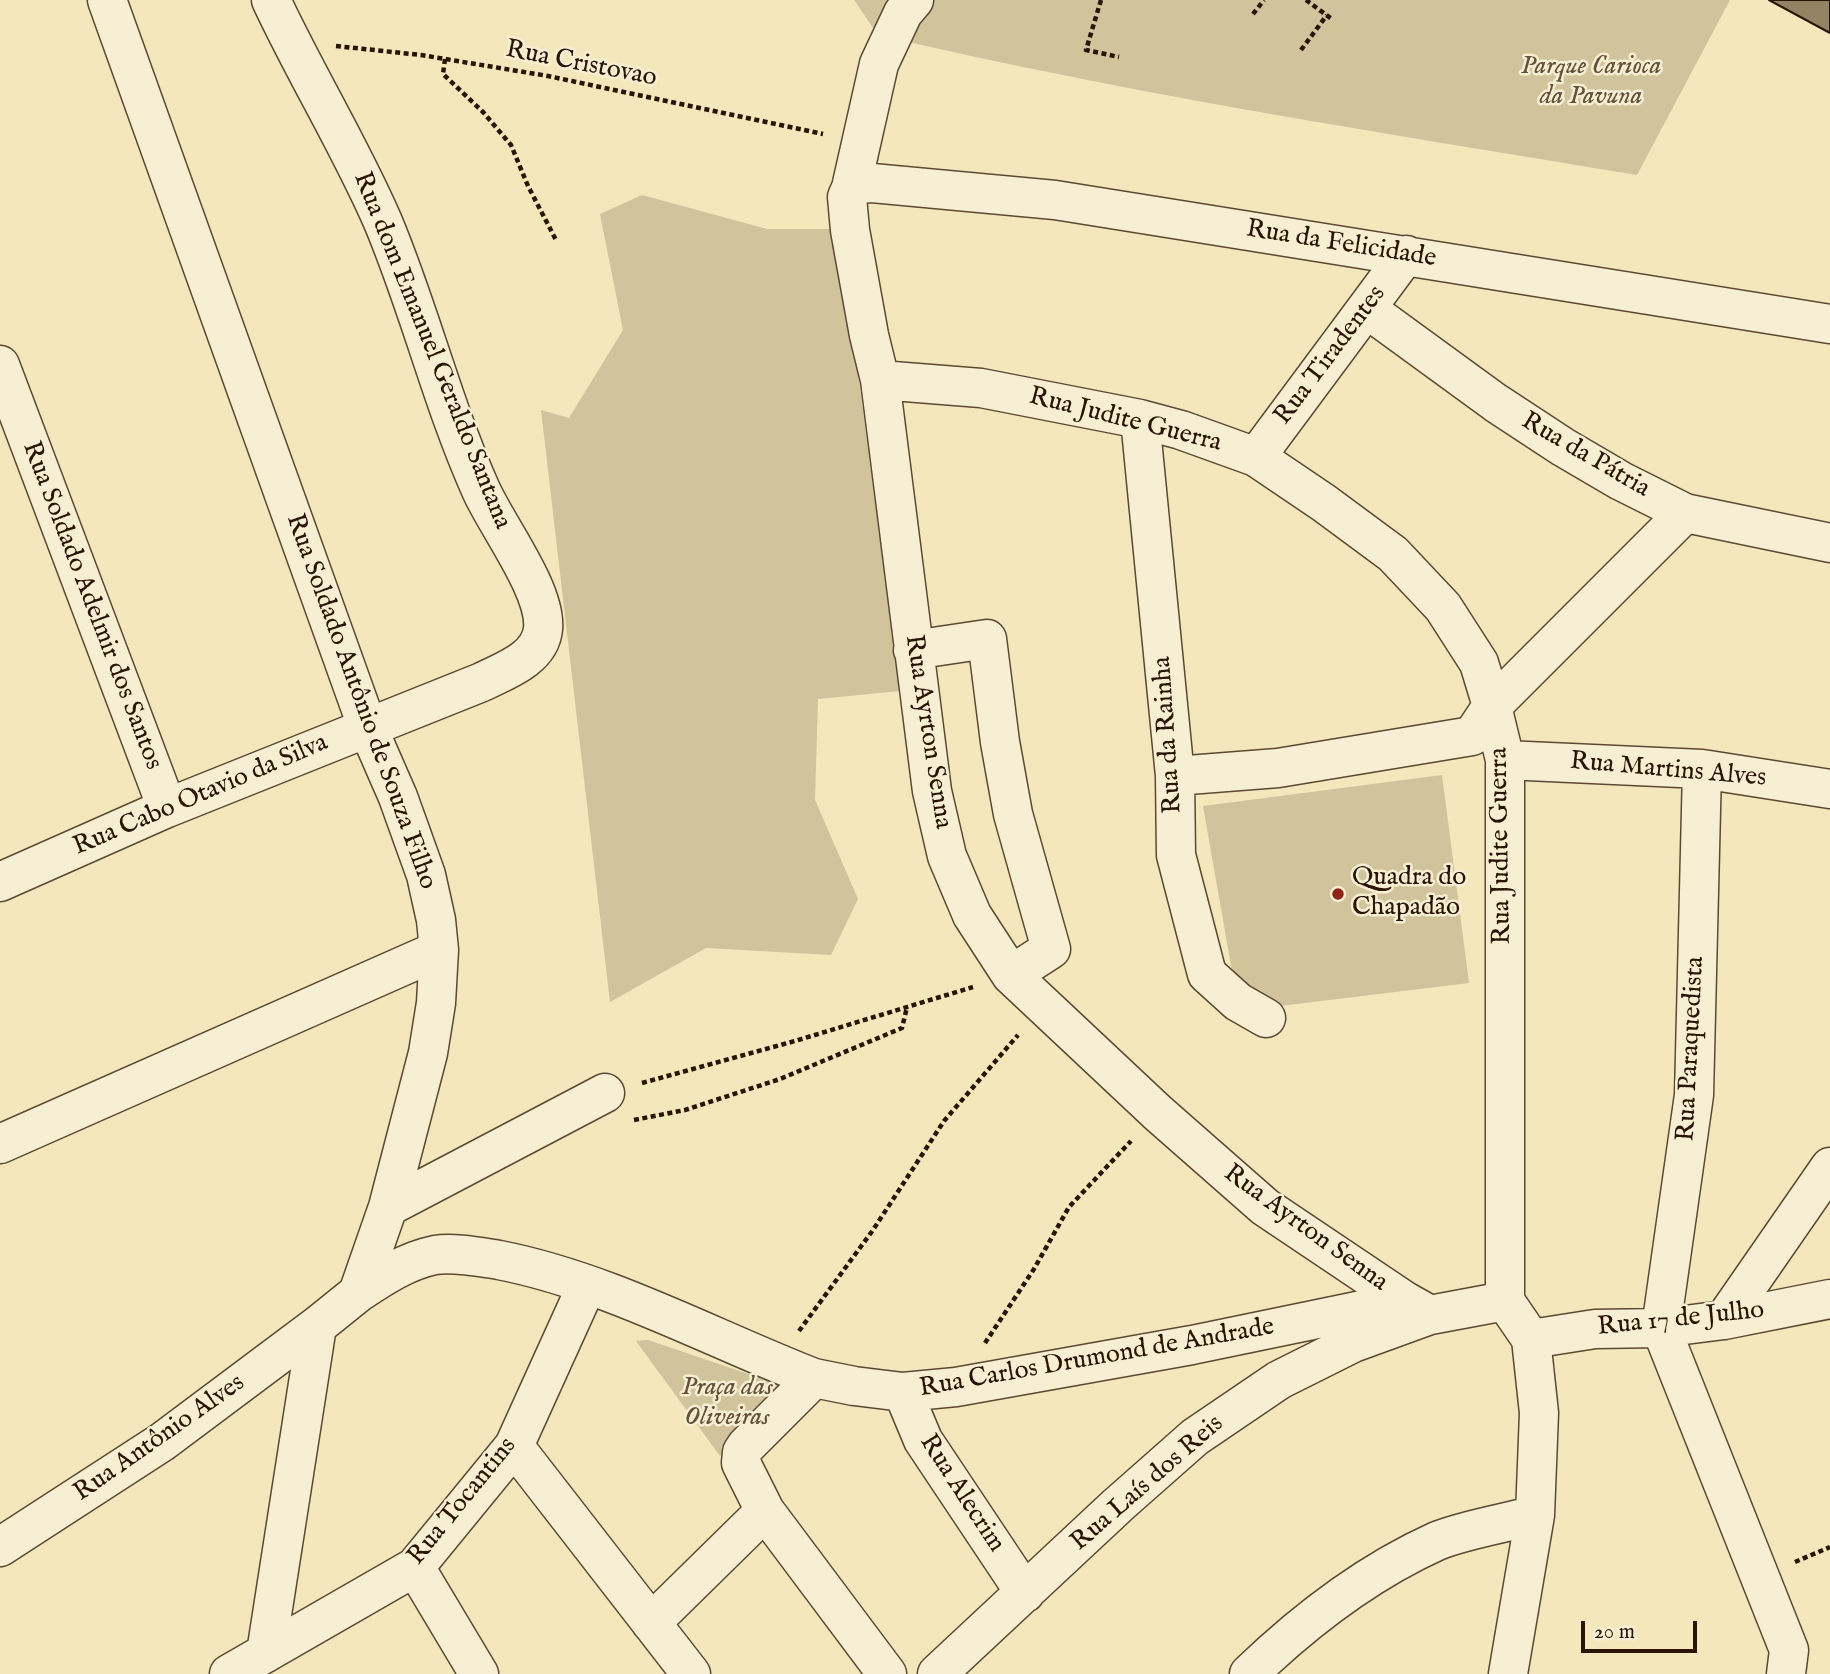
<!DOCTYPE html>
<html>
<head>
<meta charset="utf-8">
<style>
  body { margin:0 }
  #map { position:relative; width:1830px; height:1674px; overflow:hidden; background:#f3e7bb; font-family:"IM FELL English",serif }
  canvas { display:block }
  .scale { position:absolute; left:1581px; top:1621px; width:116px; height:32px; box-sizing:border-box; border:4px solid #2a1406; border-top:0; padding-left:9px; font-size:21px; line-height:24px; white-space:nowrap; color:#2a1406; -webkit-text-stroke:5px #f7efd3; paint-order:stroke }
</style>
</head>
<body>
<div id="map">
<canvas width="1830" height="1674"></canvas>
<div class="scale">20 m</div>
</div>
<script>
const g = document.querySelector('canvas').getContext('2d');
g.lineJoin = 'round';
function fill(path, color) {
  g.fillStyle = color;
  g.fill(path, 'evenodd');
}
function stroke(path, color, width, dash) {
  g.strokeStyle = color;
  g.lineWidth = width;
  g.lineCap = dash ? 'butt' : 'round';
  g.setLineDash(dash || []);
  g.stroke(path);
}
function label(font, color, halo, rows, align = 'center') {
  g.font = font + ' "IM FELL English",serif';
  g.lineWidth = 5;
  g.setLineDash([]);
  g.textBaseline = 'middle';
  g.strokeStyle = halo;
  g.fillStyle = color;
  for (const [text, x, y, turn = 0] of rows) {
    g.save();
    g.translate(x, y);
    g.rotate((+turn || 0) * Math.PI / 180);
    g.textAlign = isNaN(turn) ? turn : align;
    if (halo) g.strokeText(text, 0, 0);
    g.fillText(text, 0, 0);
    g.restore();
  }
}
const green = new Path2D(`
  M 854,0 L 1730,0 L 1637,175 C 1383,133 1129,94 878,35 Z
  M 642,195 L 767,229 L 839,229 L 900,691 L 818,699 L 815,800 L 858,899 L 831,955 L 706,948 L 610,1002 L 541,410 L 569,418 L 623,330 L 600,214 Z
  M 1442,775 L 1469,983 L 1239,1011 L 1203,806 Z
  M 648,1340 L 787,1387 L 796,1393 L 720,1456 L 636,1341 Z`);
const building = new Path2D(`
  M 1769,0 L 1830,0 L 1830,33 Z`);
const path = new Path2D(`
  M 1101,0 L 1086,50 L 1119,57
  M 1306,0 L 1333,20
  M 1253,14 L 1264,0
  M 336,46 L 421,55 L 548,76 L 823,134
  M 1301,50 L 1327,15
  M 445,59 L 443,74 L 483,112 L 511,145 L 528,186 L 556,240
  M 642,1083 L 795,1041 L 973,987
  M 634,1120 L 685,1110 L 780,1079 L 902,1028 L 907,1007
  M 799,1331 L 873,1230 L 944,1121 L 1018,1035
  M 985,1343 L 1034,1269 L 1069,1207 L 1131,1141
  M 1795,1562 L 1830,1547`);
const street = new Path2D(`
  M 107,0 L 367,726 L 398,797 L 426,875 L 436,920 L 439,950 L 436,1003 L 428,1053 L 388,1207 L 358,1293 L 317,1326 L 266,1653
  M 914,0 L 903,13 L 879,64 L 851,188 L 847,197 L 850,230 L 869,335 L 880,380 L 932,791 L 947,856 L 972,915 L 1011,975 L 1158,1113 L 1265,1207 L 1405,1301 L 1430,1315
  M 851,188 L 858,184 L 872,183 L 1055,200 L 1830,324
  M 1367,309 L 1496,403 L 1563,447 L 1621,481 L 1685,513 L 1830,543
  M 0,365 L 167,808
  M 880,380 L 981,388 L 1140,419 L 1181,430 L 1256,457 L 1324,503 L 1393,554 L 1443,607 L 1479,663 L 1492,706 L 1505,760 L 1505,1301 L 1531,1339 L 1539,1413 L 1535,1515 L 1508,1674
  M 1140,419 L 1175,776 L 1176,855 L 1207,974 L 1238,1002 L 1266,1018
  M 1256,457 L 1406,255
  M 913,650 L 987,639 L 1000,742 L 1013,814 L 1051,949 L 1011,975
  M 1505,760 L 1702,769 L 1830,789
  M 1702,769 L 1694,1095 L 1661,1328 L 1789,1650 L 1786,1674
  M 1175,776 L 1278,768 L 1472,736 L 1492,706 L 1685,513
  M 0,882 L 167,808 L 482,682 C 504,671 540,659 543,629 C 547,591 497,526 481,490 C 442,403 420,310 383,222 C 350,146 306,75 271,0
  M 0,1144 L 439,950
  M 388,1207 L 605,1093
  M 358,1293 C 382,1277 406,1261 435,1255 C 454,1252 479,1257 499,1260 C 607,1281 711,1338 814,1378 L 854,1386 L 903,1392 L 956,1387 L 1192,1345 L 1405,1301
  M 1724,1320 L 1830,1167
  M 1531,1339 L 1595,1329 L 1661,1328 L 1724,1320 L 1830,1299
  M 814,1378 L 746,1446 L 742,1452 L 741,1463 L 765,1511 L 887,1674
  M 903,1392 L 923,1440 L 1025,1593
  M 514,1446 L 691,1674
  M 0,1547 L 162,1442 L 317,1326
  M 415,1567 L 479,1674
  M 651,1623 L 765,1511
  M 229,1674 L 415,1567 L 514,1446 L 587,1285
  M 937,1674 L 1118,1505 L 1195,1437 L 1279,1380 L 1353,1343 L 1430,1315 L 1505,1301
  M 1249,1674 C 1304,1621 1366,1573 1437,1541 C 1463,1530 1506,1523 1535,1515`);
const markers = [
  [1338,894,7,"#8f2418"]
];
const streetNames = [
  ["Rua Cristovao",581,65,11],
  ["Rua da Felicidade",1341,245,9],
  ["Rua dom Emanuel Geraldo Santana",431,351,68],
  ["Rua Tiradentes",1331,356,-53],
  ["Rua Judite Guerra",1125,421,14],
  ["Rua da Pátria",1585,456,30],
  ["Rua Soldado Adelmir dos Santos",91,606,69],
  ["Rua Soldado Antônio de Souza Filho",360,702,70],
  ["Rua Ayrton Senna",927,732,81],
  ["Rua da Rainha",1169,735,-94],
  ["Rua Martins Alves",1668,771,5],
  ["Rua Cabo Otavio da Silva",201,796,-23],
  ["Rua Judite Guerra",1502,846,-91],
  ["Rua Paraquedista",1692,1049,-87],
  ["Rua Ayrton Senna",1305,1229,36],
  ["Rua 17 de Julho",1681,1320,-6],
  ["Rua Carlos Drumond de Andrade",1097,1359,-10],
  ["Rua Antônio Alves",160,1439,-35],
  ["Rua Laís dos Reis",1148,1484,-41],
  ["Rua Alecrim",961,1494,57],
  ["Rua Tocantins",463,1502,-51]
];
const parkNames = [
  ["Parque Carioca",1591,68],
  ["da Pavuna",1591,98],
  ["Praça das",727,1389],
  ["Oliveiras",727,1419]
];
const poiNames = [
  ["Quadra do",1352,879],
  ["Chapadão",1352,909]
];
fill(green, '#d1c39c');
fill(building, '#938264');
stroke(building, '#2a1406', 2);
stroke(street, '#5c4933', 41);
stroke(path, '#2a1406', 4.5, [5, 3.5]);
stroke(street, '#f7efd3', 38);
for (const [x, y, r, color] of markers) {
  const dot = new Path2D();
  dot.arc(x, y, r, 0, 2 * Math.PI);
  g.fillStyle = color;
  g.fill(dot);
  stroke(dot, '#f7efd3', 2.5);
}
label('26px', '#2a1406', '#f7efd3', streetNames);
label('italic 26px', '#64513a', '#f7efd3', parkNames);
label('26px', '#2a1406', '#f7efd3', poiNames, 'left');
</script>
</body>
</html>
